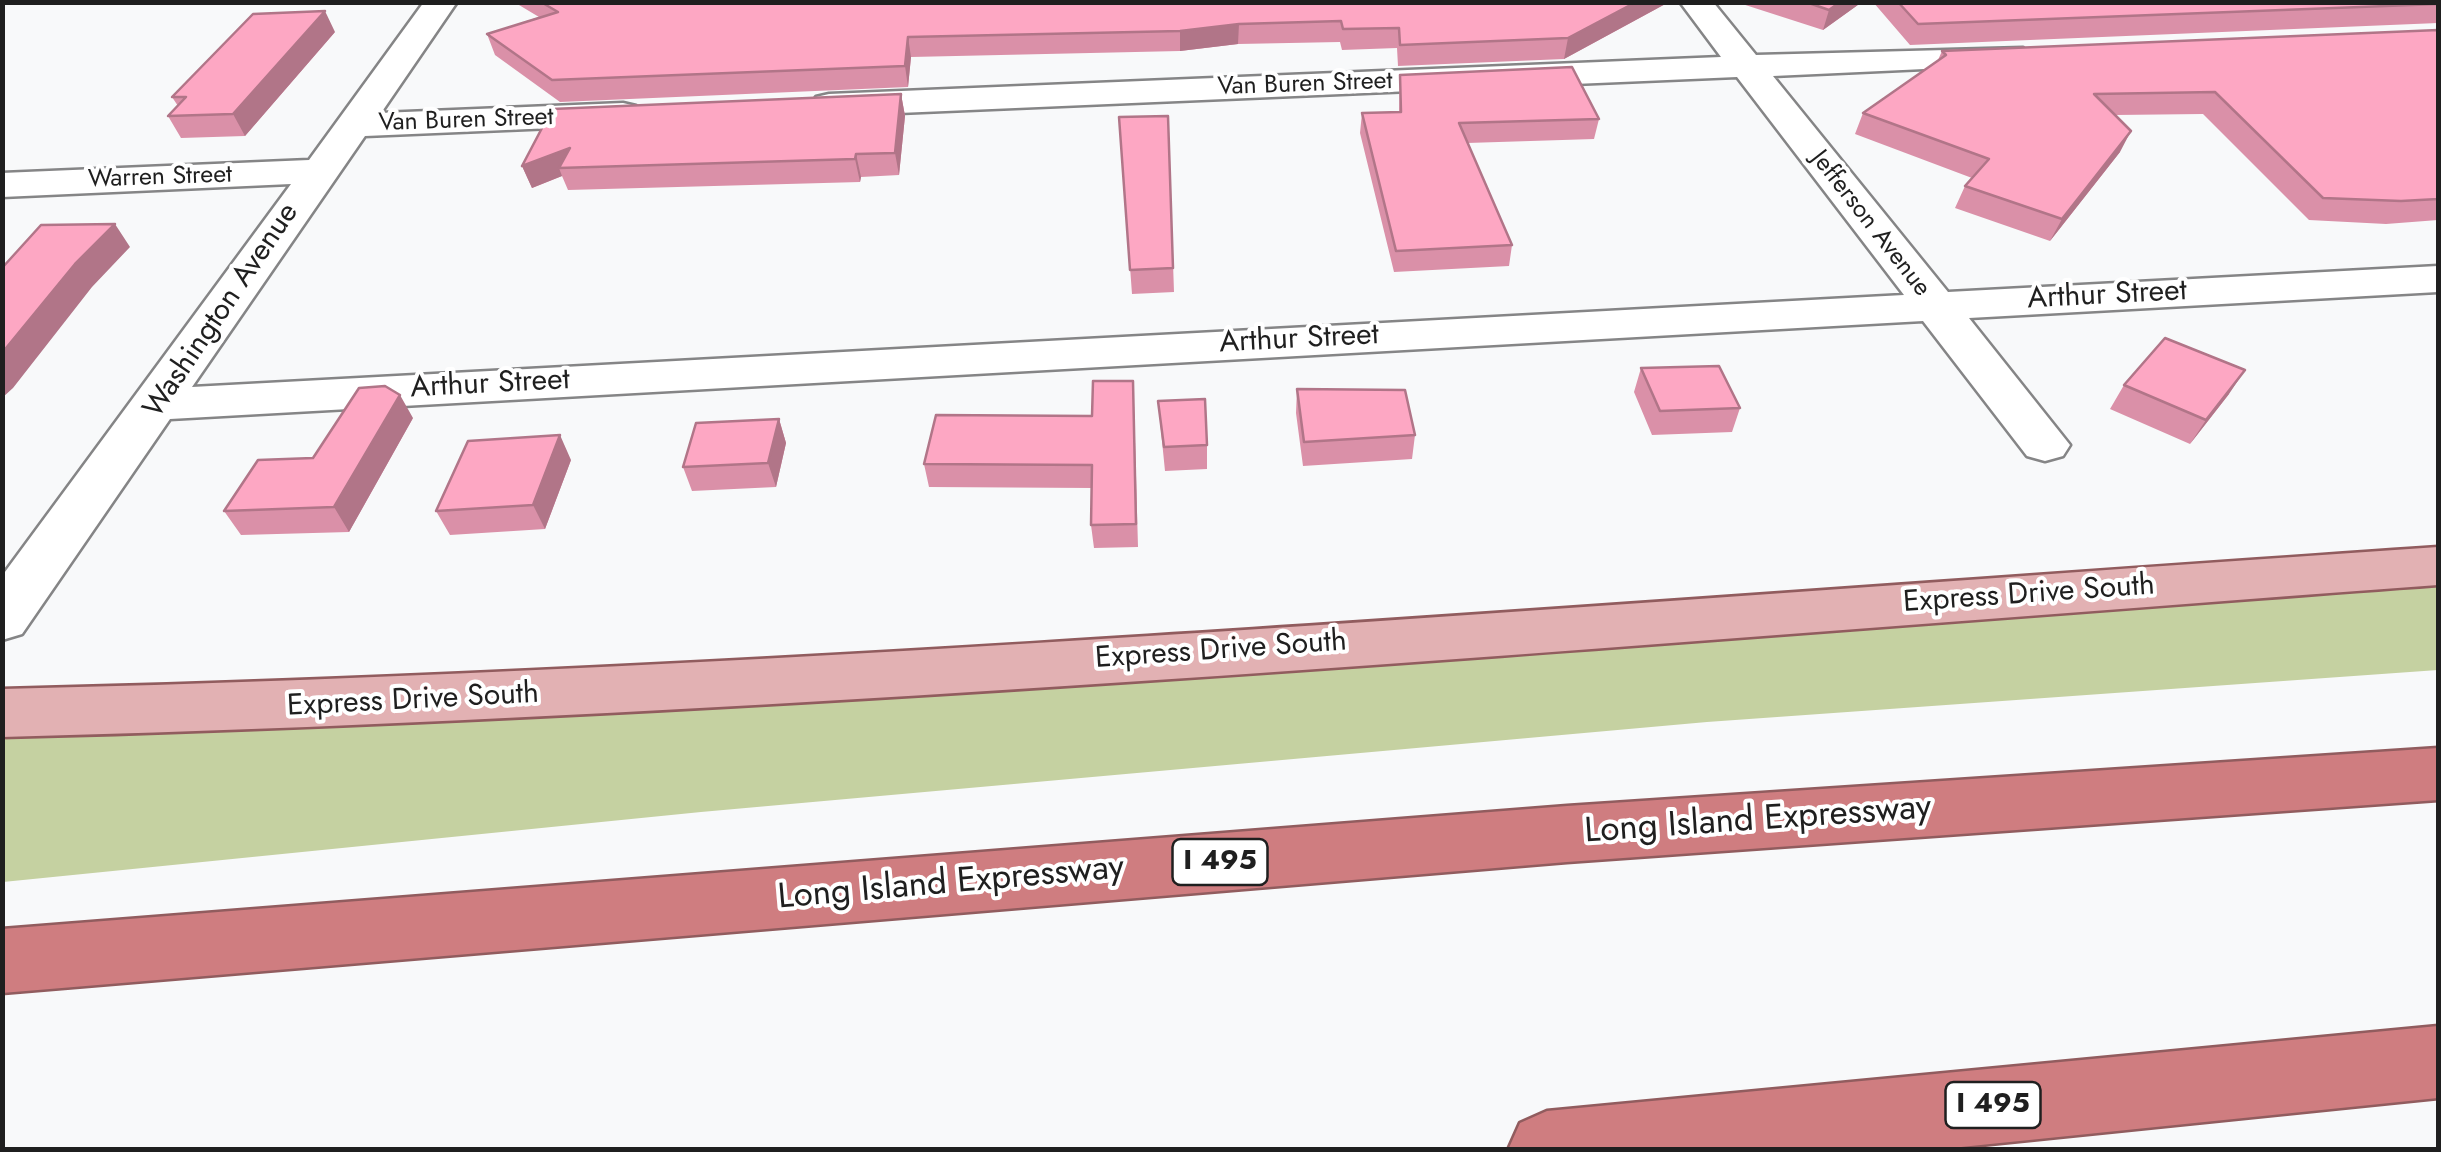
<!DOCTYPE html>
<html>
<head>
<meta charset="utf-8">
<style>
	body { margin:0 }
	#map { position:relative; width:2441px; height:1152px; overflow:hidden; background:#f8f9fa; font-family:Jost,sans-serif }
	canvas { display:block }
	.frame { position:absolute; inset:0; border:5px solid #1f1f1f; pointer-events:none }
</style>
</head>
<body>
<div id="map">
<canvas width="2441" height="1152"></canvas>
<div class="frame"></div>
</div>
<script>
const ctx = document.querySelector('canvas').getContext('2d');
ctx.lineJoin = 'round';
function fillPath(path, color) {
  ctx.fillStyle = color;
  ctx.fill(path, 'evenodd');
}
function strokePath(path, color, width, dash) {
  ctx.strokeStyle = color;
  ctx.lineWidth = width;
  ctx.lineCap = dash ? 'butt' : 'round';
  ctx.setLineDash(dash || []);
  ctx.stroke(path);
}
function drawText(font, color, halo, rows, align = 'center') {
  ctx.font = font + ' Jost,sans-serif';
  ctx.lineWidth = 8;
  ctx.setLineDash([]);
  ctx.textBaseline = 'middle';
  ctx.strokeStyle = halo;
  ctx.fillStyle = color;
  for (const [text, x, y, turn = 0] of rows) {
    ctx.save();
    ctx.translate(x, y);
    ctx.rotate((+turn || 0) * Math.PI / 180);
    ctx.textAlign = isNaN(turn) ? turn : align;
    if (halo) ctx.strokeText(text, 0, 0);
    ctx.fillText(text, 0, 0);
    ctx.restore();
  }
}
fillPath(new Path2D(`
	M2438 585V670L1707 722 701 812 3 882 2 740 27 734 1684 639Z`), '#c5d1a1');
const minor = new Path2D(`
	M424 2H457L381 113 623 103 636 106 641 114 636 122 623 125 365 136 192 387 1904 295 1737 77 829 116 816 113 811 105 816 97 829 94 1721 57 1680 2H1713L1756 55 2023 48 2028 55 2023 62 2011 65 1773 76 1948 292 2438 266V292L1969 318 2070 445 2063 456 2045 461 2027 456 1923 321 170 419 22 634 2 640V576L291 184 2 197V173L309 160Z`);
const major = new Path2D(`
	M2438 547V585C1627 645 816 716 2 737V689C816 670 1627 602 2438 547Z`);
const highway = new Path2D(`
	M2438 748V800L1567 862 2 993V929L1567 806Z
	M2438 1026V1098L1932 1150H1508L1520 1123 1547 1111Z`);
strokePath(minor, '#858586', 5);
strokePath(major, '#915c5e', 5);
strokePath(highway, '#915c5e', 5);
fillPath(minor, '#fff');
fillPath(major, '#e2b1b3');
fillPath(highway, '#cf7d80');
fillPath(new Path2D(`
	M514 2H1669L1564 59 1398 66 1397 48 1342 50 1340 42 1238 44 1180 51 911 57 908 87 560 102 495 55 487 34 539 17Z
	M1736 2H1862L1823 30Z
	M1873 2H2438V23L1910 45Z
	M2438 30V220L2386 224 2309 220 2203 114 2115 115 2120 152 2050 241 1955 208 1965 186 1972 178 1855 134 1863 113 1938 60 1942 51Z
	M335 32 245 136 181 138 168 116 178 106 172 97Z
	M1400 75 1599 119 1594 139 1467 143 1512 245 1509 266 1394 272 1360 133 1362 113 1399 112Z
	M901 94 905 116 899 175 861 177 860 182 568 190 562 176 532 188 522 166Z
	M1168 116 1174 292 1132 294 1119 117Z
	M1641 368 1740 408 1732 432 1652 435 1634 392Z
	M2124 385 2229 394 2190 444 2110 409Z
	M1297 389 1415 435 1412 459 1303 466 1296 413Z
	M1158 401 1207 445V469L1165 471Z
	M1134 404 1138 547 1094 548 1091 525 1092 488 929 487 924 464Z
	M413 418 349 532 241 535 224 511 313 458Z
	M779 419 786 443 776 487 692 491 683 467Z
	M571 460 545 529 450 535 436 511Z`), '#da90a8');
fillPath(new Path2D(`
	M1636 2H1669L1564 59 1568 38Z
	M1840 2H1862L1823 30 1829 10Z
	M325 11 335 32 245 136 233 114Z
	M1239 24 1238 44 1180 51V31Z
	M908 37 911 57 908 87 905 66Z
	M901 94 905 116 899 175 895 153Z
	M2131 131 2120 152 2050 241 2062 219Z
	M570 148 559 168 562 176 532 188 522 166Z
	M856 154 861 177 860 182 855 159Z
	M115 224 130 247 92 287 13 388 2 398V353L75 264Z
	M2245 370 2229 394 2190 444 2206 420Z
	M400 395 413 418 349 532 334 507Z
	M779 419 786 443 776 487 768 463Z
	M560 435 571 460 545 529 533 505Z`), '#b17588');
const building = new Path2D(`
	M541 2H1636L1568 38 1400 45 1399 28 1343 29 1341 21 1239 24 1180 31 908 37 905 66 552 80 487 34 558 12Z
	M1806 2H1840L1829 10Z
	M1898 2H2438V4L1918 24Z
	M325 11 233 114 168 116 186 97H172L253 14Z
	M2438 30V199L2401 201 2323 198 2215 92 2094 94 2131 131 2062 219 1965 186 1989 159 1863 113 1946 55 1942 51Z
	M1572 67 1599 119 1459 123 1512 245 1396 251 1362 113 1401 112 1400 75Z
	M901 94 895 153 856 154 855 159 559 168 570 148 522 166 552 109Z
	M1168 116 1173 268 1130 270 1119 117Z
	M115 224 75 264 2 353V268L41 225Z
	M2165 338 2245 370 2206 420 2124 385Z
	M1719 366 1740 408 1660 411 1641 368Z
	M1093 381H1133L1136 524 1091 525 1092 465 924 464 936 415 1092 416Z
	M385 386 400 395 334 507 224 511 258 460 313 458 359 388Z
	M1297 389 1405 390 1415 435 1304 442Z
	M1205 399 1207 445 1164 447 1158 401Z
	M779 419 768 463 683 467 696 423Z
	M560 435 533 505 436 511 468 441Z`);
fillPath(building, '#fda7c3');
strokePath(building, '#b17588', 2.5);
drawText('25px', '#1f1f1f', '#fff', [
	["Van Buren Street",1305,85,-2],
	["Van Buren Street",466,121,-2],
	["Warren Street",160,178,-2],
	["Jefferson Avenue",1870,224,52]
]);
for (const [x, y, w] of [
	[1220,862,95],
	[1993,1105,95]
]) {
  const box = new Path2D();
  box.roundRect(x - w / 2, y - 23, w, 46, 8);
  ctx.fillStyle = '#fff';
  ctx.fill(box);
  strokePath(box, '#1f1f1f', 2.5);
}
drawText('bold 28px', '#1f1f1f', null, [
	["I 495",1220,862],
	["I 495",1993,1105]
]);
drawText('30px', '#1f1f1f', '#fff', [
	["Arthur Street",2107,296,-3],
	["Washington Avenue",222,311,-56],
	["Arthur Street",1299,340,-3],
	["Arthur Street",490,385,-3],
	["Express Drive South",2029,595,-4],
	["Express Drive South",1221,651,-4],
	["Express Drive South",413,701,-3]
]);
drawText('35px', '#1f1f1f', '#fff', [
	["Long Island Expressway",1758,821,-4],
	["Long Island Expressway",951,884,-5]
]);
</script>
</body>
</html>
